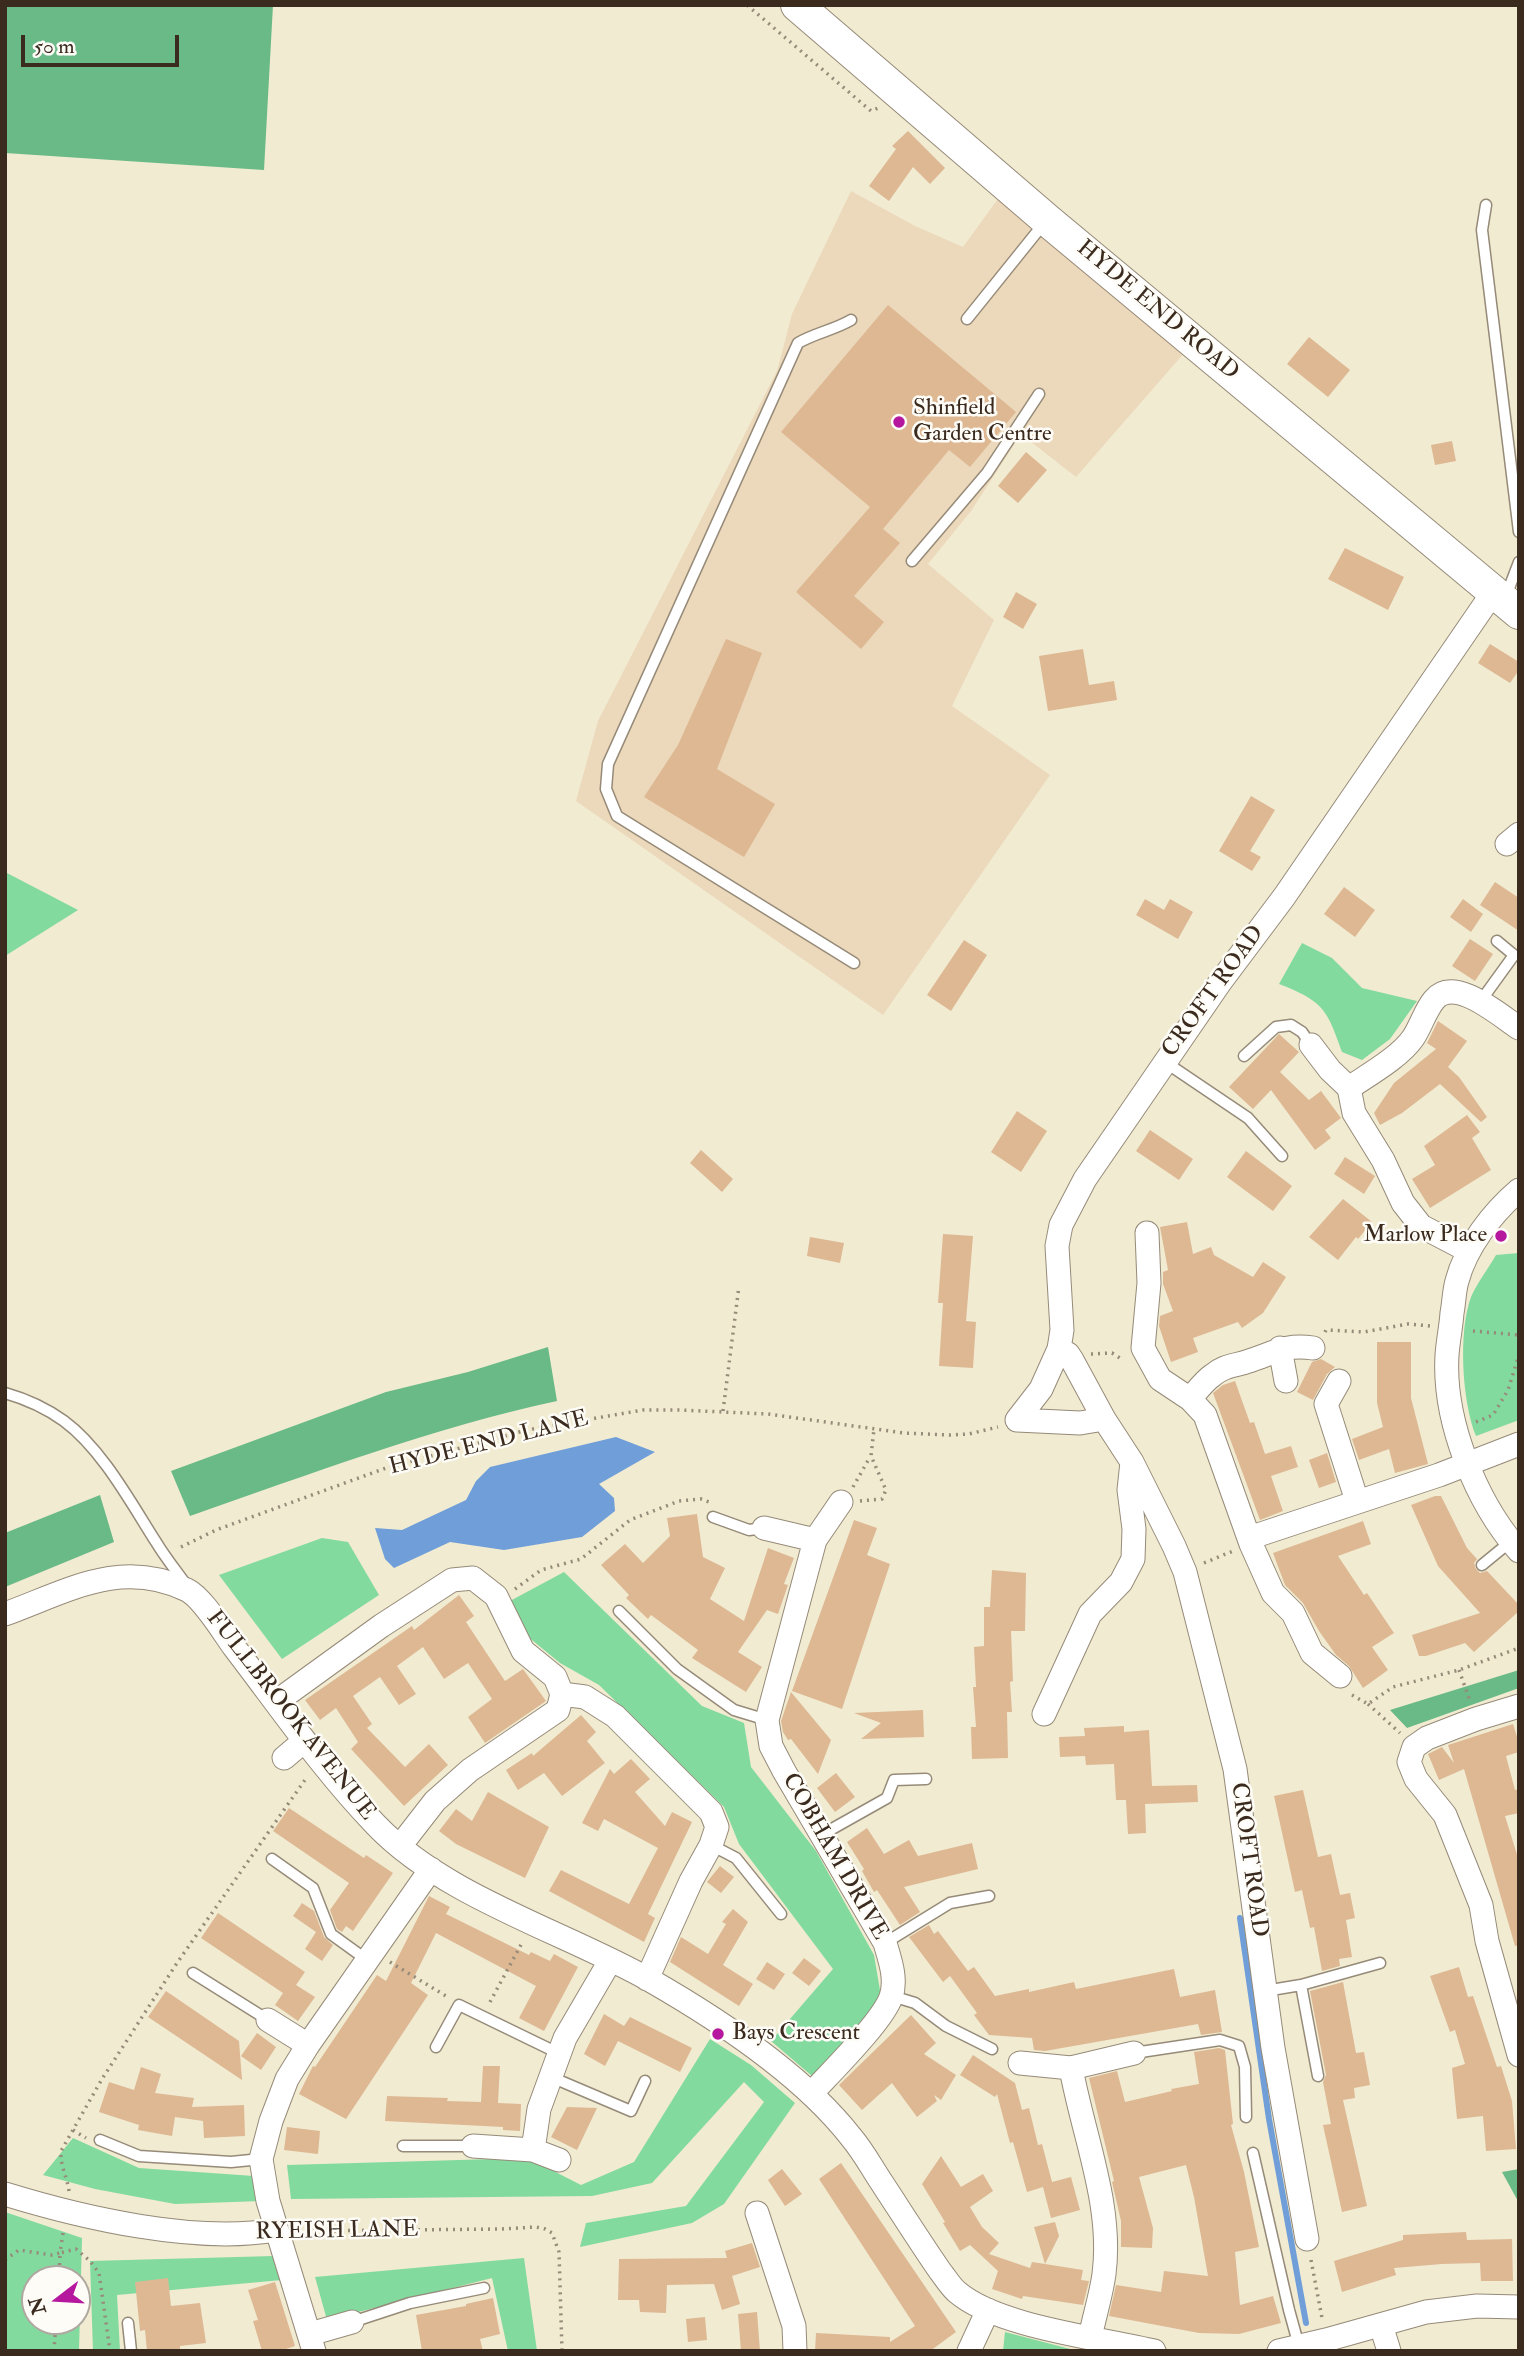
<!DOCTYPE html>
<html>
<head>
<meta charset="utf-8">
<style>
	body { margin:0 }
	#map { position:relative; width:1524px; height:2356px; overflow:hidden; background:#f1ebd2; font-family:"IM FELL Double Pica",serif }
	canvas { display:block }
	.frame { position:absolute; inset:0; border:7px solid #3b2a1e; pointer-events:none }
	.north { position:absolute; left:21px; top:2265px; width:70px; height:70px; box-sizing:border-box; background:#fdfcf7; border:2px solid #afa8a0; border-radius:50%; rotate:253deg; font-size:19px; font-weight:700; line-height:28px; text-align:center; color:#3b2a1e }
	.north::after { content:''; display:block; margin:auto; width:24px; height:32px; background:#b5179e; clip-path:polygon(50% 0,100% 100%,50% 72%,0 100%) }
	.scale { position:absolute; left:21px; top:35px; width:158px; height:32px; box-sizing:border-box; border:4px solid #3b2a1e; border-top:0; padding-left:9px; font-size:21px; line-height:24px; white-space:nowrap; color:#3b2a1e; -webkit-text-stroke:5px #fdfcf7; paint-order:stroke }
</style>
</head>
<body>
<div id="map">
<canvas width="1524" height="2356"></canvas>
<div class="frame"></div>
<div class="north">N</div>
<div class="scale">50 m</div>
</div>
<script>
const ctx = document.querySelector('canvas').getContext('2d');
ctx.lineJoin = 'round';
function fillPath(path, color) {
  ctx.fillStyle = color;
  ctx.fill(path, 'evenodd');
}
function strokePath(path, color, width, dash) {
  ctx.strokeStyle = color;
  ctx.lineWidth = width;
  ctx.lineCap = dash ? 'butt' : 'round';
  ctx.setLineDash(dash || []);
  ctx.stroke(path);
}
function drawText(font, color, halo, rows, align = 'center') {
  ctx.font = font + ' "IM FELL Double Pica",serif';
  ctx.lineWidth = 5;
  ctx.setLineDash([]);
  ctx.textBaseline = 'middle';
  ctx.strokeStyle = halo;
  ctx.fillStyle = color;
  for (const [text, x, y, turn = 0] of rows) {
    ctx.save();
    ctx.translate(x, y);
    ctx.rotate((+turn || 0) * Math.PI / 180);
    ctx.textAlign = isNaN(turn) ? turn : align;
    if (halo) ctx.strokeText(text, 0, 0);
    ctx.fillText(text, 0, 0);
    ctx.restore();
  }
}
fillPath(new Path2D(`
	M851 191 915 226 963 247 1003 192 1185 352 1076 477 1021 434 971 511 928 564 994 620 952 706 1050 775 883 1015 576 801 598 721 777 371 792 314Z`), '#ecd8ba');
fillPath(new Path2D(`
	M5 872 78 910 5 956Z
	M1302 943 1332 958 1362 988 1417 1001 1390 1039 1362 1060 1342 1052C1327 1009 1323 1001 1279 984Z
	M1519 1253V1420L1476 1436C1462 1402 1458 1332 1471 1297 1477 1283 1488 1269 1496 1255Z
	M322 1538 348 1542 379 1595 282 1659 219 1575Z
	M564 1572 702 1706 744 1723 751 1767 816 1851 874 1955 882 2002 812 2076 771 2041 833 1969 739 1844 724 1807 599 1685 560 1663 527 1636 510 1601Z
	M710 2039 751 2065 795 2103 724 2204 692 2223 580 2247 586 2223 686 2206 764 2102 744 2082 652 2183 592 2196 291 2199 287 2165 528 2158 581 2185 634 2162Z
	M73 2138 139 2168 254 2176 262 2201 175 2204 95 2189 43 2175Z
	M5 2212 82 2238 79 2351H5ZM35 2279H77V2321H35Z
	M274 2256 282 2280 117 2295 120 2351H93L90 2261Z
	M524 2258 537 2351H508L492 2278 327 2320 315 2277Z
	M1005 2332 1078 2351H1003Z`), '#82da9f');
fillPath(new Path2D(`
	M5 5H273L264 170 5 153Z
	M548 1347 557 1401C431 1428 311 1474 190 1516L171 1471 386 1392 468 1372Z
	M100 1495 114 1542 5 1587V1533Z
	M1519 1670V1688L1407 1728 1390 1710Z
	M1519 2169V2203L1502 2172Z`), '#69ba86');
fillPath(new Path2D(`
	M616 1437 655 1452 599 1484 614 1498 615 1511 582 1537 504 1550 450 1542 394 1568 385 1559 375 1528 402 1530 466 1500 476 1481 490 1467Z`), '#6f9ed8');
strokePath(new Path2D(`
	M1240 1918 1269 2119 1306 2323`), '#6f9ed8', 6);
fillPath(new Path2D(`
	M908 131 945 168 930 184 913 167 889 201 869 186 896 149 892 146Z
	M888 305 1016 412 970 467 949 450 883 529 900 543 854 596 884 622 861 649 796 592 870 507 781 432Z
	M1309 337 1350 370 1328 397 1287 364Z
	M1452 441 1456 461 1435 465 1431 445Z
	M1026 452 1047 470 1018 503 998 486Z
	M1345 548 1404 577 1388 610 1328 579Z
	M1016 592 1037 604 1023 629 1003 617Z
	M726 639 762 653 717 769 775 804 744 857 644 797 678 745Z
	M1490 644 1519 662V670L1510 683 1478 663Z
	M1083 649 1089 685 1114 681 1117 700 1048 711 1039 656Z
	M1251 796 1275 810 1250 851 1261 857 1252 871 1219 851Z
	M1495 882 1519 898V931L1480 905Z
	M1344 887 1375 910 1355 937 1324 914Z
	M1145 899 1164 910 1170 899 1193 912 1178 939 1136 915Z
	M1463 899 1483 914 1471 932 1450 917Z
	M1470 939 1493 954 1475 981 1452 966Z
	M964 940 987 955 951 1011 927 995Z
	M1438 1021 1467 1041 1448 1067 1459 1077 1487 1117 1481 1122 1440 1084 1402 1113 1380 1125 1374 1113 1394 1083 1436 1049 1427 1043Z
	M1279 1034 1299 1052 1280 1072 1309 1100 1321 1091 1341 1118 1325 1130 1331 1138 1315 1150 1271 1090 1253 1109 1229 1087Z
	M1017 1111 1047 1131 1021 1172 991 1152Z
	M1467 1115 1480 1132 1472 1138 1491 1170 1430 1208 1412 1179 1435 1165 1424 1146Z
	M1150 1130 1193 1159 1179 1180 1136 1151Z
	M701 1150 733 1179 722 1192 690 1163Z
	M1246 1151 1292 1186 1273 1211 1227 1177Z
	M1345 1157 1375 1176 1364 1194 1334 1174Z
	M1343 1199 1372 1222 1358 1239 1356 1237 1338 1260 1309 1237Z
	M1187 1222 1193 1254 1211 1247 1214 1255 1253 1277 1263 1262 1286 1277 1263 1313 1242 1328 1238 1322 1193 1338 1198 1352 1171 1362 1159 1326 1160 1316 1173 1311 1163 1284V1272L1168 1270 1160 1227Z
	M943 1234 973 1236 966 1321 976 1322 973 1368 939 1366 943 1303H938Z
	M810 1237 844 1243 840 1263 807 1256Z
	M1377 1342H1411V1398L1428 1464 1395 1473 1389 1449 1359 1460 1352 1439 1383 1427 1377 1403Z
	M1321 1359 1335 1367 1327 1374 1313 1400 1297 1392 1312 1362Z
	M1235 1381 1250 1423 1254 1422 1265 1454 1291 1446 1298 1467 1271 1476 1283 1511 1260 1520 1213 1393 1223 1385Z
	M1327 1453 1336 1482 1319 1488 1309 1460Z
	M1435 1496H1441L1467 1548 1477 1559 1474 1563 1476 1569 1480 1573 1487 1571 1519 1605V1611L1474 1652 1465 1643 1426 1656H1419L1412 1635 1480 1613 1438 1566 1411 1505Z
	M697 1514 703 1557 725 1568 710 1599 744 1621 768 1548 794 1558 784 1584 788 1585 778 1614 767 1610 738 1652 762 1667 746 1692 692 1658 698 1650 651 1615 648 1619 626 1598 629 1595 601 1565 625 1544 643 1563 670 1536 667 1518Z
	M854 1520 877 1528 867 1555 890 1564 842 1709 792 1691Z
	M1363 1521 1371 1544 1338 1556 1364 1595 1367 1593 1394 1633 1372 1647 1388 1670 1363 1688 1349 1666 1336 1655 1319 1631 1303 1603 1285 1585 1273 1553Z
	M992 1570 1026 1573 1025 1631H1011L1013 1681 1010 1682 1012 1712H1007L1008 1758 972 1759 971 1727H976L973 1687H976L974 1647 984 1646V1607H990Z
	M459 1595 474 1616 466 1622 505 1681 523 1669 546 1701 485 1743 468 1717 492 1699 468 1663 444 1679 423 1647 397 1666 416 1694 399 1705 380 1677 353 1696 372 1724 367 1728 405 1767 429 1744 448 1765 404 1806 351 1749 358 1742 336 1708 320 1720 305 1700 412 1626 414 1630Z
	M791 1692 831 1740 818 1774 791 1739 788 1740 783 1732 781 1721Z
	M923 1710 924 1737 861 1739 881 1723 854 1713Z
	M581 1715 596 1732 587 1741 605 1763 562 1796 544 1773 518 1790 506 1770 532 1753 533 1756Z
	M1513 1724 1519 1743V1752L1506 1756 1515 1790 1519 1789V1813L1505 1816 1519 1861V1945L1515 1946 1464 1769 1439 1780 1428 1754 1442 1747 1454 1763 1448 1745Z
	M1124 1726V1732L1149 1730 1152 1786 1197 1785 1198 1802 1145 1804 1146 1833 1128 1834 1126 1800H1116L1114 1764 1086 1765 1085 1756 1060 1757 1059 1737 1085 1736 1084 1728Z
	M631 1759 650 1779 635 1792 665 1826 672 1812 692 1822 648 1914 655 1918 644 1942 549 1891 561 1870 629 1904 658 1848 604 1819 598 1831 582 1823 610 1769 614 1774Z
	M836 1773 855 1797 835 1812 817 1788Z
	M1303 1790 1318 1857 1331 1854 1340 1895 1350 1893 1355 1918 1346 1920 1352 1957 1339 1959 1340 1966 1322 1971 1314 1927 1310 1928 1302 1890 1295 1892 1274 1796Z
	M488 1792 549 1827 525 1878 456 1844 439 1831 456 1809 472 1821Z
	M289 1808 364 1858 366 1855 393 1873 353 1931 346 1926 342 1932 337 1929 330 1910 349 1883 273 1831Z
	M867 1828 884 1854 909 1840 918 1856 972 1843 978 1869 904 1887 920 1912 900 1925 877 1890 874 1892 862 1871 864 1869 847 1842Z
	M720 1866 734 1877 721 1893 707 1882Z
	M429 1896 450 1907 446 1914 529 1955 531 1952 550 1961 554 1954 578 1967 544 2031 519 2018 536 1986 436 1933 411 1983 428 1995 346 2119 299 2094 313 2066 315 2067 377 1975 386 1981Z
	M302 1903 314 1911 324 1937 333 1945 322 1961 305 1949 316 1932 293 1916Z
	M733 1909 748 1922 723 1965 753 1984 739 2006 670 1962 681 1937 708 1954 726 1924 722 1922Z
	M218 1913 305 1972 296 1985 315 1997 298 2021 275 2005 283 1993 201 1938Z
	M929 1925 934 1934 938 1931 968 1971 974 1967 995 1996 1029 1989V1992L1074 1982 1076 1989 1174 1969 1180 1997 1215 1990 1222 2032 1201 2035 1198 2024 1045 2051 1034 2050 1032 2038 989 2035 974 2015 977 2013 950 1976 943 1982 909 1937Z
	M804 1958 821 1971 809 1986 792 1973Z
	M767 1962 785 1974 774 1990 756 1979Z
	M1459 1967 1468 1997 1473 1996 1497 2067 1501 2066 1512 2101 1516 2149 1486 2151 1483 2116 1457 2119 1452 2068 1465 2064 1455 2030 1450 2032 1430 1976Z
	M1343 1982 1356 2053 1364 2052 1370 2085 1354 2088 1355 2098 1343 2100 1367 2206 1342 2212 1323 2125 1331 2124 1323 2082 1326 2075 1310 1991Z
	M166 1991 239 2041 242 2080 148 2017Z
	M604 2014 624 2026 630 2017 692 2048 680 2072 618 2041 605 2066 584 2054Z
	M911 2015 936 2043 924 2054 956 2075 941 2100 934 2095 937 2101 917 2117 892 2083 862 2110 839 2085Z
	M257 2033 276 2047 261 2070 241 2056Z
	M1219 2048 1225 2050 1233 2124 1231 2125 1244 2172 1259 2247 1235 2252 1240 2305 1273 2296 1281 2323 1239 2334 1199 2333 1109 2316 1116 2285 1161 2292 1164 2271 1208 2276 1194 2197 1186 2165 1139 2177 1153 2228 1152 2248 1121 2247V2221L1112 2182 1114 2181 1089 2078 1117 2071 1125 2102 1172 2091 1171 2089 1199 2084 1194 2052Z
	M973 2055 1015 2083 1022 2110 1029 2108 1038 2145 1042 2144 1052 2182 1071 2177 1080 2210 1051 2218 1043 2187 1027 2192 1013 2142 1010 2143 997 2094 995 2097 960 2075Z
	M483 2066H500L498 2103 521 2104 520 2131 503 2130V2127L385 2121 387 2096 448 2098 447 2101 481 2102Z
	M141 2067 161 2074 155 2093 194 2098 192 2107 244 2105 245 2136 204 2138 203 2121 175 2117 172 2136 138 2130 139 2125 99 2112 109 2082 134 2090Z
	M567 2107 597 2108 577 2150 551 2137Z
	M287 2127 320 2131 318 2154 284 2150Z
	M941 2156 961 2187 983 2174 993 2191 970 2207 982 2227 999 2243 989 2254 1030 2268 1032 2262 1045 2264 1034 2227 1055 2222 1059 2236 1045 2264 1083 2270 1081 2280 1089 2281 1083 2305 1023 2296 1022 2299 992 2289 998 2271 970 2245 960 2251 943 2223 945 2222 922 2184Z
	M841 2163 956 2332 930 2351H815L816 2333 890 2337V2342L915 2326 819 2179Z
	M782 2169 802 2194 785 2206 768 2180Z
	M1466 2232 1467 2240 1512 2239 1513 2281H1481L1480 2263 1442 2264 1394 2268 1396 2275 1342 2292 1334 2261 1403 2240V2235Z
	M752 2243 760 2267 732 2276 740 2304 722 2310 714 2284 667 2285 666 2313 640 2312 639 2300H618L619 2259 727 2258 725 2251Z
	M168 2278 171 2306 200 2303 206 2343 180 2346V2351H147L145 2330 140 2331 135 2282Z
	M275 2282 295 2346 280 2351H262L253 2321 258 2320 248 2290Z
	M493 2298 500 2334 480 2339 483 2351H422L416 2315 466 2306V2304Z
	M757 2312 760 2351H741L738 2314Z
	M705 2317 707 2340 688 2342 686 2319Z`), '#ddb893');
const service = new Path2D(`
	M1486 205 1482 230 1519 532
	M967 319 1045 222
	M851 320C834 330 815 333 798 343L608 764 606 789 617 816 854 963
	M912 561 987 473 1039 394
	M1506 596 1519 562
	M1480 1002 1514 955 1497 941
	M1244 1056 1276 1027 1291 1025 1302 1032 1311 1045
	M1165 1062 1248 1118 1282 1156
	M5 1393C26 1399 46 1408 64 1421 102 1449 131 1503 156 1542 165 1557 177 1572 187 1586
	M713 1517 749 1530 764 1528
	M1482 1565 1510 1542
	M619 1611 677 1669 734 1710 767 1720
	M823 1834 887 1798 894 1780 926 1779
	M711 1845 736 1858 781 1914
	M272 1859 313 1888 331 1934 367 1960
	M885 1943 950 1903 989 1896
	M193 1973 268 2020
	M1301 1985 1318 2076
	M1265 1991 1301 1985 1380 1963
	M892 1996 915 2003 946 2026 992 2049
	M436 2047 459 2005 560 2054
	M1134 2053 1220 2040 1239 2046 1245 2067 1246 2117
	M551 2077 631 2111 645 2081
	M100 2140 139 2156 231 2162 261 2159
	M403 2146H473
	M1253 2153 1289 2310 1299 2346
	M352 2322 410 2303 484 2288
	M128 2323 131 2351`);
const minor = new Path2D(`
	M1507 844 1519 834
	M1311 1045 1330 1070 1349 1088
	M1519 1190C1492 1213 1466 1247 1457 1281 1454 1291 1454 1303 1452 1313 1451 1327 1448 1341 1447 1355 1443 1421 1476 1502 1519 1551
	M1147 1233 1149 1283 1143 1348 1160 1379 1190 1399 1205 1415 1251 1544 1273 1593 1293 1613 1312 1653 1340 1676
	M1469 1251 1421 1226 1403 1203 1383 1160 1354 1113 1349 1088C1368 1075 1400 1057 1413 1038 1421 1026 1425 1011 1434 1000 1454 975 1499 1015 1519 1028
	M1280 1348 1286 1381
	M1059 1349 1068 1354 1072 1360 1104 1419 1132 1462 1174 1546 1185 1572 1235 1769 1273 2048 1307 2239
	M1339 1381 1326 1404 1357 1501
	M1190 1399C1197 1391 1204 1381 1213 1375 1225 1365 1235 1366 1249 1361 1274 1353 1285 1344 1313 1348
	M1104 1419 1080 1423 1017 1420 1041 1389 1059 1349 1062 1330 1057 1246 1061 1225 1085 1179 1221 981 1284 897 1494 591
	M764 1528 815 1540
	M1249 1538 1439 1475 1519 1444
	M5 1614C68 1591 121 1558 187 1590 203 1598 223 1632 234 1647 280 1707 323 1770 376 1825 444 1896 562 1931 648 1979 718 2019 801 2073 851 2137 863 2151 872 2168 882 2183 901 2212 920 2242 940 2271 945 2277 950 2286 957 2292 998 2327 1100 2338 1154 2351
	M562 1694 585 1697 615 1716 711 1812 717 1827 711 1845 691 1881 647 1979
	M276 1702 381 1626 452 1580 473 1578 496 1596 523 1651 555 1677 562 1694 558 1710 470 1770 435 1801 400 1846
	M1519 1706 1476 1719 1427 1738 1414 1747 1409 1762 1416 1779 1445 1815 1481 1905 1487 1941 1519 2055
	M1044 1714 1090 1614 1121 1582 1133 1559 1134 1529 1129 1490 1132 1462
	M284 1758 304 1741
	M268 2020 308 2045
	M1020 2063 1071 2068 1134 2053
	M1071 2068C1083 2135 1113 2205 1104 2274 1101 2296 1094 2317 1090 2338
	M811 2094C830 2073 883 2021 891 1997 897 1979 890 1960 885 1943L784 1771 771 1746 767 1720 815 1540 841 1502
	M473 2146 533 2150 559 2160
	M533 2150 539 2109 565 2038 610 1961
	M5 2194C83 2218 196 2244 276 2230
	M757 2213 794 2326 795 2351
	M1381 2325 1389 2351
	M310 2334 352 2322
	M314 2351 268 2201 261 2159 271 2121 287 2079 308 2045 431 1869
	M969 2351 988 2310
	M1279 2351 1326 2340 1426 2312 1477 2306 1519 2307`);
const secondary = new Path2D(`
	M797 5 1047 220 1519 613`);
strokePath(service, '#968a78', 13);
strokePath(minor, '#968a78', 25);
strokePath(secondary, '#968a78', 34);
strokePath(new Path2D(`
	M747 5 871 111 878 108
	M1473 1331 1519 1335
	M1325 1332 1326 1330 1364 1332 1408 1324 1430 1326
	M1091 1354 1112 1353 1123 1360
	M723 1411 739 1286
	M1476 1422 1493 1415 1508 1390 1519 1355
	M853 1487 870 1457
	M860 1501 882 1499 886 1490 871 1456 874 1429
	M181 1547 216 1530 386 1468 527 1430 643 1410H679L768 1414 904 1433 949 1435 969 1434 998 1427
	M1204 1563 1233 1551
	M515 1589 541 1570 581 1559 630 1520 679 1501 701 1499 709 1502
	M1459 1670 1470 1701
	M1352 1695 1368 1704 1393 1687 1459 1670 1519 1648
	M1368 1704 1400 1733
	M390 1962 446 1996
	M490 2002 523 1941
	M73 2130 86 2138
	M69 2191C67 2177 60 2165 61 2151L102 2079 177 1963 307 1777
	M299 2231 501 2229 536 2227 545 2229 552 2233 559 2252 562 2351
	M5 2260 19 2250 51 2255 60 2253 63 2233
	M1311 2260 1322 2318
	M59 2279 60 2253 76 2249 90 2261 99 2273 110 2351
	M54 2351 56 2321`), '#968a78', 3.5, [2, 5]);
strokePath(service, '#fff', 10);
strokePath(minor, '#fff', 23);
strokePath(secondary, '#fff', 32);
for (const [x, y, r, color] of [
	[899,422,7,"#b5179e"],
	[1501,1236,7,"#b5179e"],
	[718,2034,7,"#b5179e"]
]) {
  const dot = new Path2D();
  dot.arc(x, y, r, 0, 2 * Math.PI);
  ctx.fillStyle = color;
  ctx.fill(dot);
  strokePath(dot, '#fdfcf7', 2.5);
}
drawText('23px', '#3b2a1e', '#fdfcf7', [
	["HYDE END ROAD",1157,311,40],
	["CROFT ROAD",1214,992,-54],
	["HYDE END LANE",489,1444,-14],
	["FULLBROOK AVENUE",290,1716,52],
	["COBHAM DRIVE",834,1857,60],
	["CROFT ROAD",1248,1860,82],
	["RYEISH LANE",337,2232,-1]
]);
drawText('23px', '#3b2a1e', '#fdfcf7', [
	["Shinfield",913,409],
	["Garden Centre",913,435],
	["Marlow Place",1487,1236,"right"],
	["Bays Crescent",732,2034]
], 'left');
</script>
</body>
</html>
